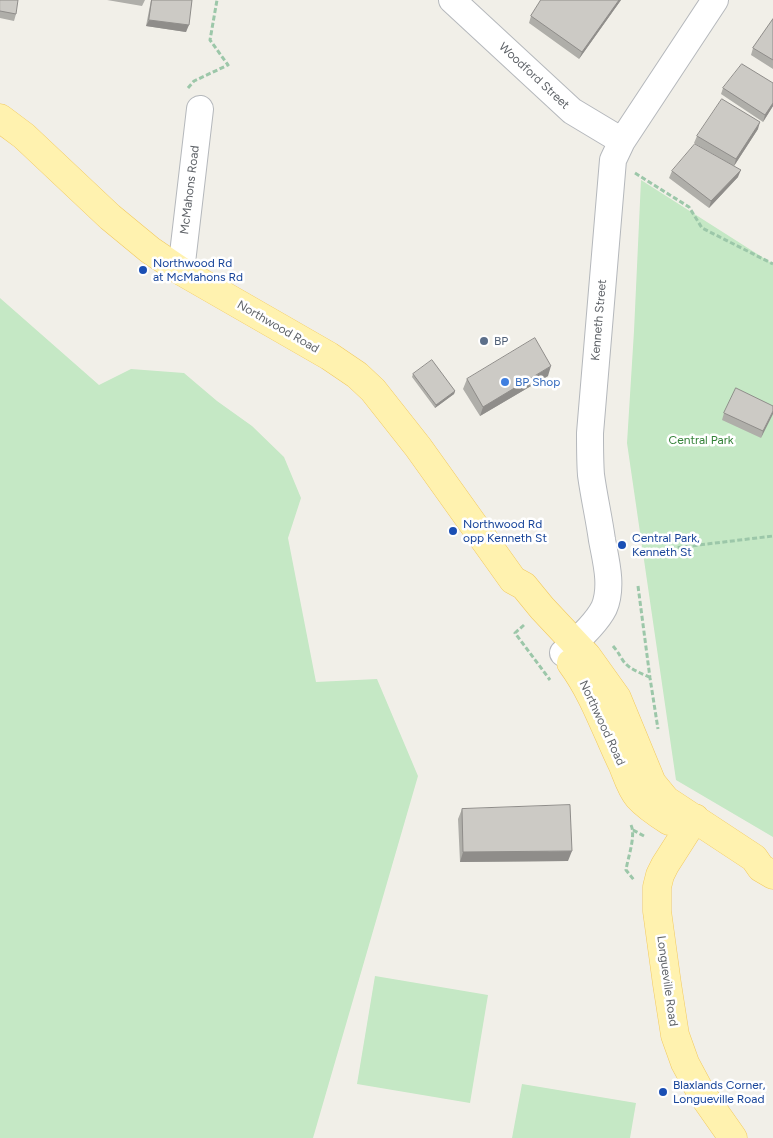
<!DOCTYPE html>
<html>
<head>
<meta charset="utf-8">
<style>
	body { margin:0 }
	canvas { display:block; background:#f1efe8 }
</style>
</head>
<body>
<canvas width="773" height="1138"></canvas>
<script>
const ctx = document.querySelector('canvas').getContext('2d');
ctx.lineJoin = 'round';
function fillPath(path, color) {
  ctx.fillStyle = color;
  ctx.fill(path, 'evenodd');
}
function strokePath(path, color, width, dash) {
  ctx.strokeStyle = color;
  ctx.lineWidth = width;
  ctx.lineCap = dash ? 'butt' : 'round';
  ctx.setLineDash(dash || []);
  ctx.stroke(path);
}
function drawText(font, color, halo, rows, align = 'center') {
  ctx.font = font + ' Figtree,sans-serif';
  ctx.lineWidth = 5;
  ctx.setLineDash([]);
  ctx.textBaseline = 'middle';
  ctx.strokeStyle = halo;
  ctx.fillStyle = color;
  for (const [text, x, y, turn = 0] of rows) {
    ctx.save();
    ctx.translate(x, y);
    ctx.rotate((+turn || 0) * Math.PI / 180);
    ctx.textAlign = isNaN(turn) ? turn : align;
    if (halo) ctx.strokeText(text, 0, 0);
    ctx.fillText(text, 0, 0);
    ctx.restore();
  }
}
fillPath(new Path2D(`
	M641 180 773 264V837L676 780 627 443 634 331Z
	M0 298 99 385 131 369 184 373 217 401 252 426 284 457 301 498 288 538 316 682 377 679 418 776 313 1138H0Z
	M375 976 488 995 470 1103 357 1084Z
	M522 1084 636 1103 630 1138H512Z`), '#c5e8c5');
const minor = new Path2D(`
	M452 0 572 111 622 141
	M181 271 200 109
	M563 653C577 641 596 624 604 608 613 587 606 561 602 540 599 518 594 497 591 475 590 462 590 447 590 433L613 160 622 141 715 0`);
const major = new Path2D(`
	M0 118 24 136 110 217 150 250 181 271 329 356 357 375 373 390 418 447 513 580 524 586 542 608 587 656 617 698 652 783 666 800 754 858 761 868 773 875
	M571 663C594 694 606 731 623 766 627 776 631 789 638 797 647 807 658 814 669 821
	M695 818 665 865 660 875 657 887V911L667 984 675 1035 685 1063 700 1091 733 1138`);
strokePath(minor, '#b5b8bc', 28);
strokePath(major, '#f2c960', 29);
strokePath(new Path2D(`
	M188 88 194 81 228 65 210 40 217 0
	M635 173 689 207 702 228 773 264
	M633 553 773 536
	M638 586 650 678 658 729
	M524 625 515 633 550 680
	M613 646C618 652 619 654 622 659 628 669 639 672 649 677
	M631 825C636 836 628 857 626 870L634 880
	M633 830 644 836`), '#9cc7a9', 3, [5, 2.5]);
strokePath(minor, '#fff', 26);
strokePath(major, '#fff2af', 28);
fillPath(new Path2D(`
	M0 0 16 14 14 21 0 18Z
	M107 0H145L142 6Z
	M151 0H192L186 32 146 26Z
	M541 0H621L579 59 529 23 531 16Z
	M773 19V69L751 55 753 48Z
	M773 83V106L763 122 721 94 723 88Z
	M758 129 734 166 694 143 697 136Z
	M672 171 738 177 709 208 669 178Z
	M413 374 455 391 454 394 435 408 412 377Z
	M548 376 480 416 463 389 467 379Z
	M773 406 761 438 722 420 724 413Z
	M462 809 568 861 460 862 458 819Z`), '#afaea9');
fillPath(new Path2D(`
	M619 0H621L579 59 582 52Z
	M149 20 189 25 186 32 146 26Z
	M773 103V106L763 122 765 115Z
	M760 122 758 129 734 166 736 159Z
	M741 170 738 177 709 208 711 201Z
	M551 366 548 376 480 416 483 407Z
	M455 391 454 394 435 408 436 405Z
	M773 411V414L761 438 763 431Z
	M572 851 568 861 460 862 463 852Z`), '#8f8d8a');
const building = new Path2D(`
	M0 0H18L16 14 0 11Z
	M152 0H192L189 25 149 20Z
	M541 0H619L582 52 531 16Z
	M773 19V60L753 48Z
	M742 64 773 83V103L765 115 723 88Z
	M722 99 760 122 736 159 697 136Z
	M695 144 741 170 711 201 672 171Z
	M535 338 551 366 483 407 467 379Z
	M432 360 455 391 436 405 413 374Z
	M736 388 773 406V411L763 431 724 413Z
	M570 805 572 851 463 852 462 809Z`);
fillPath(building, '#cccac5');
strokePath(building, '#8f8d8a', 1);
for (const [x, y, r, color] of [
	[143,270,5,"#1a4fb4"],
	[484,341,5,"#5c6f8a"],
	[505,382,5,"#3f7fe0"],
	[453,531,5,"#1a4fb4"],
	[622,545,5,"#1a4fb4"],
	[663,1092,5,"#1a4fb4"]
]) {
  const dot = new Path2D();
  dot.arc(x, y, r, 0, 2 * Math.PI);
  ctx.fillStyle = color;
  ctx.fill(dot);
  strokePath(dot, '#fff', 2);
}
drawText('12px', '#5f6368', '#fff', [
	["Woodford Street",534,76,43],
	["McMahons Road",190,190,-83],
	["Kenneth Street",599,320,-85],
	["Northwood Road",278,327,30],
	["Northwood Road",602,723,65],
	["Longueville Road",667,981,82]
]);
drawText('12px', '#164399', '#fff', [
	["Northwood Rd",153,263],
	["at McMahons Rd",153,277],
	["Northwood Rd",463,524],
	["opp Kenneth St",463,538],
	["Central Park,",632,538],
	["Kenneth St",632,552],
	["Blaxlands Corner,",673,1085],
	["Longueville Road",673,1099]
], 'left');
drawText('12px', '#4e5e75', '#fff', [
	["BP",494,341]
], 'left');
drawText('12px', '#366cbe', '#fff', [
	["BP Shop",515,382]
], 'left');
drawText('12px', '#348238', '#fff', [
	["Central Park",701,440]
]);
</script>
</body>
</html>
